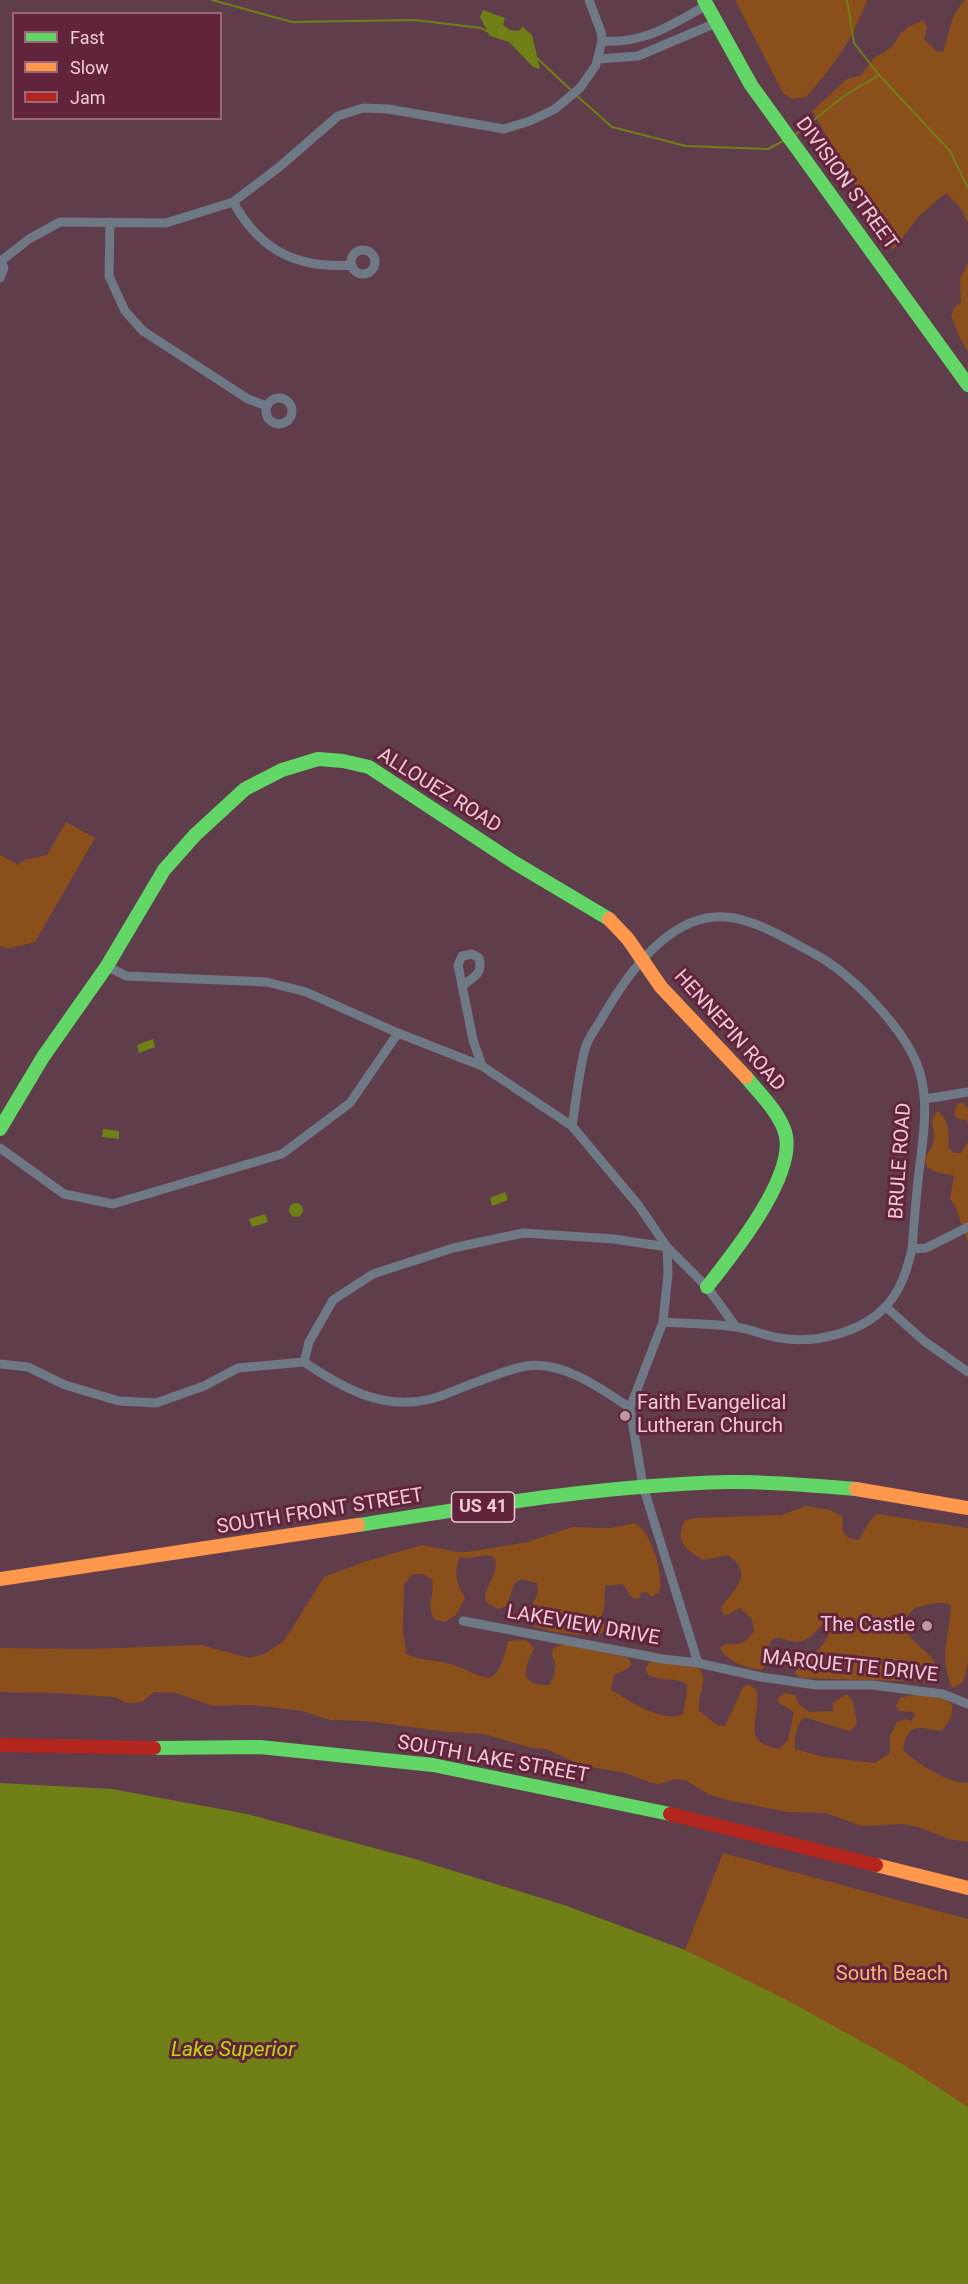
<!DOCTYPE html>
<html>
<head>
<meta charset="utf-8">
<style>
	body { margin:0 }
	#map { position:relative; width:968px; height:2284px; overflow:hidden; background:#603d4a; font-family:Roboto,sans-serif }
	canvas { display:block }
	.legend { position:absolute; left:12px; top:12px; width:210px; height:108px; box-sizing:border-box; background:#62243c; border:2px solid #9b6679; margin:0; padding:8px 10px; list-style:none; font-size:18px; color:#f1cad5 }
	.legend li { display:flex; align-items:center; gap:12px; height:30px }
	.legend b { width:30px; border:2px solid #9b6679 }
</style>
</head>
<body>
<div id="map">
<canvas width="968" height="2284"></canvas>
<ul class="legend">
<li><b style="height:8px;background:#63d668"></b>Fast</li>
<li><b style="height:8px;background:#ff974d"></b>Slow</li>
<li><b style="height:8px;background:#b3261e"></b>Jam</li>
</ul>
</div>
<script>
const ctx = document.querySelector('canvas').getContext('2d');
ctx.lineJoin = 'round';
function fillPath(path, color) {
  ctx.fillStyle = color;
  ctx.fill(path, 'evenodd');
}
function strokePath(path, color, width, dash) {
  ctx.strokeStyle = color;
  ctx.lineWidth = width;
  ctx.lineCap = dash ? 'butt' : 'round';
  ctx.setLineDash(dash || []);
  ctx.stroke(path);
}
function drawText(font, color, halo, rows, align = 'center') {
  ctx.font = font + ' Roboto,sans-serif';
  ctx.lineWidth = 6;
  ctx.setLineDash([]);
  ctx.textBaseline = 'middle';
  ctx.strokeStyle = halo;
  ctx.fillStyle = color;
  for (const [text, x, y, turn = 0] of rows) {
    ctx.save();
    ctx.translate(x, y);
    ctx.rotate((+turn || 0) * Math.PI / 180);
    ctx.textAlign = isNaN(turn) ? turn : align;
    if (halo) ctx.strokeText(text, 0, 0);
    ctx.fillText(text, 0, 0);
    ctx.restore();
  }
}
fillPath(new Path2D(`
	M735 0H867C853 39 833 67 806 97L792 99 783 93Z
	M965 0H968V223L960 207 946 193 920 215 893 250 812 111 847 79 860 76 875 57 885 52 894 44 900 34 908 27 924 20 927 28 924 39 936 51 943 52C951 31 948 19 965 0Z
	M968 262V352L960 338 951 315 955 307 961 302 960 279Z
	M66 822 95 838 35 942 6 949 0 946V855L18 865 25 860 47 855Z
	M961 1102 968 1108V1126L967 1120 958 1119 954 1114 957 1105Z
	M938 1111C949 1120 950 1134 948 1147L954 1153H961L968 1142V1242L955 1205 950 1199 954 1176 934 1171 927 1167 925 1158C927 1154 931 1149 933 1144 938 1130 926 1124 938 1111Z
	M806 1506 830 1510 842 1516 843 1532 849 1538 859 1540 869 1522 877 1514 968 1528V1662C964 1676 968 1683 952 1688 938 1653 950 1638 951 1605 940 1601 930 1604 919 1607 914 1608 911 1611 908 1615 895 1633 923 1646 933 1659 937 1665 937 1670 936 1677L931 1682 800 1678 794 1673C805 1657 823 1653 830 1630L821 1626C815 1631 811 1639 802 1641 784 1646 767 1620 768 1663L762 1670C746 1668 729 1663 720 1648L725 1644C740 1645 745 1644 754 1631L752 1619 740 1608 727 1615 723 1614 721 1607C734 1590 755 1574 728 1555L703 1560C686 1549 675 1543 684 1521L695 1518 782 1515Z
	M635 1523C651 1531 665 1577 659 1593L651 1597 648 1593 642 1592 639 1598 635 1599 629 1595 628 1591 623 1584 605 1586 604 1608 601 1618 606 1626C604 1631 604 1632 600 1634 591 1638 539 1631 532 1625 531 1624 528 1619 527 1617L538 1593 537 1583 521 1579 514 1584 507 1606 499 1609C466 1598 504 1579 494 1557 481 1552 475 1561 460 1557 453 1574 457 1583 465 1598L456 1615 445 1622 434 1619C426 1603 435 1595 432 1579L423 1574H412L404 1585 403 1631 406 1654C422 1661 430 1659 446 1663 486 1673 494 1699 508 1641L526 1640 534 1648C524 1670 518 1685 549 1685 555 1677 558 1664 552 1656L553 1648 564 1644 626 1657 630 1660 631 1665 627 1669 614 1675 611 1690C628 1700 663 1724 683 1714L687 1693V1684C676 1677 661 1682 647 1674L646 1668 650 1661 698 1667C710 1680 697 1695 699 1711L717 1725 725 1726 743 1687 749 1685 756 1689C763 1717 737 1742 780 1749L788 1740 794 1712 779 1703 778 1699 784 1693 795 1695 799 1704 809 1712 833 1711V1703L847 1694 853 1702 857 1724 849 1731 804 1717C796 1725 794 1738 795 1749L824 1757 875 1763 890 1753V1736L897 1722 906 1719 911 1721 915 1716 913 1712 899 1711 896 1705 900 1698C917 1693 939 1692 952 1705 953 1716 949 1723 941 1731 918 1728 908 1721 903 1750 918 1764 947 1783 968 1783V1842L949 1839 918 1827 903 1824 861 1826 826 1813 788 1812 727 1800 708 1794 685 1780 675 1779 658 1784 652 1783 625 1773 581 1765 546 1749 532 1748 484 1734 449 1732 365 1721 330 1720 302 1711 252 1705 213 1706 176 1693 154 1692 142 1702 126 1703 115 1697 59 1693 0 1692V1648L87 1649 201 1645 249 1658 264 1654 284 1641 324 1577 364 1562 422 1545 457 1552H467L528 1542 572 1527 611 1528Z
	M723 1853 968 1919V2107C876 2047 783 1998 685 1950Z`), '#8a4f1a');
fillPath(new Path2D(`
	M483 10 505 18 503 25 510 30 518 31 523 27 532 35 540 69 533 67 509 42 490 36 480 17Z
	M153 1039 155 1047 139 1053 137 1045Z
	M103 1129 119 1131V1139L102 1137Z
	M505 1192 508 1200 492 1206 490 1198Z
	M289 1210a7 7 0 1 1 14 0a7 7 0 1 1-14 0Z
	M265 1214 268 1222 252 1227 249 1219Z
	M0 1783 112 1789 247 1814 415 1859 567 1906 685 1950 785 1999 904 2065 968 2107V2284H0Z`), '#717f17');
strokePath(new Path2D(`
	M212 0 292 22 415 20 481 28 490 33
	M847 0 854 43 879 75 950 151 968 188
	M537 58 572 91
	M576 95 612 127 686 146 768 149 785 140
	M795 135 844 96 879 75`), '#717f17', 2);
strokePath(new Path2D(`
	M602 41C645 44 671 25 707 5
	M599 59 638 56 716 23
	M233 202C260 250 296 269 352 265
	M110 222 109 276 125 311 143 331 248 399 267 406
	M351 262a12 12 0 1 1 24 0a12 12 0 1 1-24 0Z
	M0 260 4 268 0 278
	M1 261 29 239 60 222 166 223 233 202 278 168 338 116 363 108 388 109 504 129 530 121 555 109 580 88 596 65 602 41 601 32 589 0
	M266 411a13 13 0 1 1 26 0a13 13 0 1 1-26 0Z
	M107 966 126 976 267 982 306 992 398 1033 482 1066 572 1126 639 1206 667 1247 668 1274 663 1322 630 1408 643 1486 698 1663
	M463 985C475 977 483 973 479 958L472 954 462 956 458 965 473 1040 482 1066
	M925 1099 968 1092
	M572 1126C576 1103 579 1067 586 1046 589 1036 597 1027 602 1018 626 976 669 913 725 917 753 918 788 940 813 953 851 973 908 1031 920 1073 929 1105 923 1139 919 1172 916 1197 914 1223 912 1249
	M0 1148 64 1194 113 1204 282 1154 350 1103 398 1033
	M886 1307 924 1341 968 1372
	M663 1322C687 1324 713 1323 736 1327 751 1329 765 1336 780 1338 814 1344 862 1333 886 1306 901 1290 907 1270 912 1249L926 1248 968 1227
	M304 1362 309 1342 333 1300 373 1274 453 1248 523 1233 614 1239 667 1247 707 1287 736 1327
	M0 1364 28 1367 65 1385 119 1401 156 1403 204 1386 238 1368 304 1362C343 1388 382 1411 431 1399 446 1395 460 1388 474 1383 491 1377 509 1369 526 1366 562 1360 602 1389 630 1408
	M463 1621 663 1659 698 1663 761 1677 816 1685H872L943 1694 968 1704`), '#6f7885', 9);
strokePath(new Path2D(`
	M704 0 751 85 968 385
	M0 1129 43 1057 107 966 164 870 195 835 245 789 282 770 318 759 343 761 369 767 515 863 609 919
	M707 1287C732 1255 801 1171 784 1129 776 1109 759 1093 746 1077
	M358 1525C481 1506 604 1485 728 1482 771 1481 814 1486 856 1489
	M154 1748 260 1747 433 1765 670 1814`), '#63d668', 14);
strokePath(new Path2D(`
	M609 919 628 939 661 987 746 1077
	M856 1489 968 1508
	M0 1579 358 1525
	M876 1865 968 1888`), '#ff974d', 14);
strokePath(new Path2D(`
	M0 1745 154 1748
	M670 1814 876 1865`), '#b3261e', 14);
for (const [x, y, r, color] of [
	[625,1416,6,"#be99a4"],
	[927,1626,6,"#be99a4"]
]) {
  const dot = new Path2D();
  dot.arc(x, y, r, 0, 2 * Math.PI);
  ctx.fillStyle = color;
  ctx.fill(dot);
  strokePath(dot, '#62243c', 2);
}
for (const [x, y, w] of [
	[483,1507,63]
]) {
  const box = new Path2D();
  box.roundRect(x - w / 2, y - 15, w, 30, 4.5);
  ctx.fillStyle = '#62243c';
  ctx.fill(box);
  strokePath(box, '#f1cad5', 1.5);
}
drawText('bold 18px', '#f1cad5', null, [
	["US 41",483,1507]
]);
drawText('20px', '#f1cad5', '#62243c', [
	["DIVISION STREET",846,184,54],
	["ALLOUEZ ROAD",439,791,32],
	["HENNEPIN ROAD",729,1031,48],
	["BRULE ROAD",901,1161,-86],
	["SOUTH FRONT STREET",320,1512,-9],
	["LAKEVIEW DRIVE",583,1626,10],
	["MARQUETTE DRIVE",850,1667,6],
	["SOUTH LAKE STREET",493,1760,10]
]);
drawText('20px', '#f1cad5', '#62243c', [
	["Faith Evangelical",637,1404],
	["Lutheran Church",637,1427],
	["The Castle",915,1626,"right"]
], 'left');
drawText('20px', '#feb376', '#62243c', [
	["South Beach",892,1975]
]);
drawText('italic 21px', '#bdd90d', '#62243c', [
	["Lake Superior",233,2051]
]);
</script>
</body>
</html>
